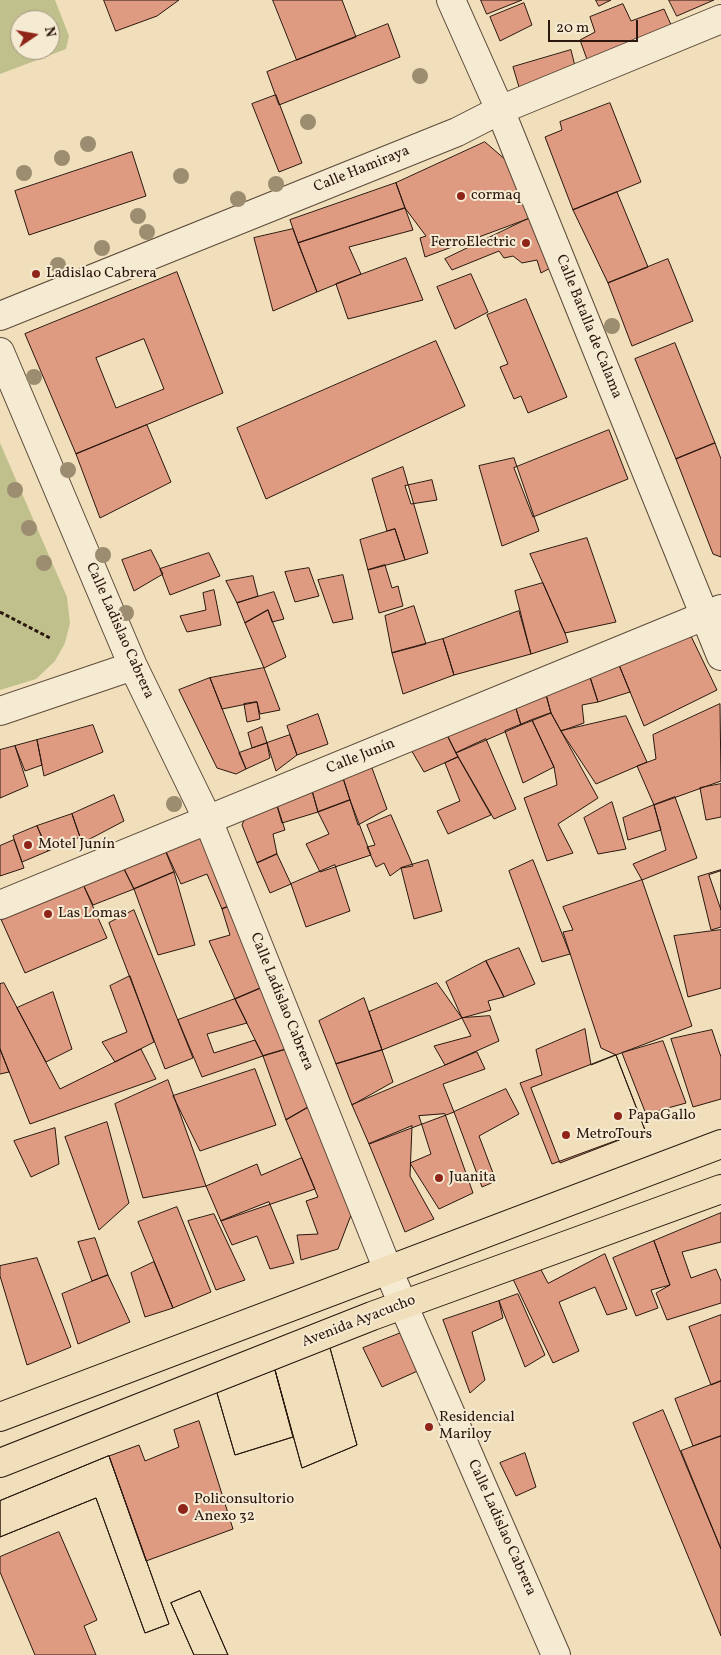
<!DOCTYPE html>
<html>
<head>
<meta charset="utf-8">
<style>
	body { margin:0 }
	#map { position:relative; width:721px; height:1655px; overflow:hidden; background:#f0dfba; font-family:Vollkorn,serif }
	canvas { display:block }
	.north { position:absolute; left:10px; top:10px; width:50px; height:50px; box-sizing:border-box; background:#f5ead2; border:1px solid #a49684; border-radius:50%; rotate:78deg; font-size:14px; font-weight:700; line-height:20px; text-align:center; color:#2b170e }
	.north::after { content:''; display:block; margin:auto; width:18px; height:22px; background:#8f2418; clip-path:polygon(50% 0,100% 100%,50% 72%,0 100%) }
	.scale { position:absolute; left:548px; top:20px; width:90px; height:22px; box-sizing:border-box; border:2px solid #2b170e; border-top:0; padding-left:6px; font-size:15px; line-height:18px; white-space:nowrap; color:#2b170e; -webkit-text-stroke:4px #f5ead2; paint-order:stroke }
</style>
</head>
<body>
<div id="map">
<canvas width="721" height="1655"></canvas>
<div class="north">N</div>
<div class="scale">20 m</div>
</div>
<script>
const ctx = document.querySelector('canvas').getContext('2d');
ctx.lineJoin = 'round';
function fillPath(path, color) {
  ctx.fillStyle = color;
  ctx.fill(path, 'evenodd');
}
function strokePath(path, color, width, dash) {
  ctx.strokeStyle = color;
  ctx.lineWidth = width;
  ctx.lineCap = dash ? 'butt' : 'round';
  ctx.setLineDash(dash || []);
  ctx.stroke(path);
}
function drawText(font, color, halo, rows, align = 'center') {
  ctx.font = font + ' Vollkorn,serif';
  ctx.lineWidth = 4;
  ctx.setLineDash([]);
  ctx.textBaseline = 'middle';
  ctx.strokeStyle = halo;
  ctx.fillStyle = color;
  for (const [text, x, y, turn = 0] of rows) {
    ctx.save();
    ctx.translate(x, y);
    ctx.rotate((+turn || 0) * Math.PI / 180);
    ctx.textAlign = isNaN(turn) ? turn : align;
    if (halo) ctx.strokeText(text, 0, 0);
    ctx.fillText(text, 0, 0);
    ctx.restore();
  }
}
fillPath(new Path2D(`
	M0 0H55L69 36 66 49 0 74ZM20 20H50V50H20Z
	M0 443 67 597 70 623 65 643 55 661 36 679 0 690Z`), '#bfc08c');
const building = new Path2D(`
	M104 0H179L157 16 116 31Z
	M273 0H342L356 37 297 60Z
	M481 0H522L487 14Z
	M596 0H611L599 6Z
	M669 0H714L677 16Z
	M524 3 532 25 500 41 490 17Z
	M623 4 631 21 664 9 676 36 589 65 580 40 595 32 590 17Z
	M388 24 400 57 279 105 267 72Z
	M571 50 577 74 519 87 513 67Z
	M276 95 302 163 279 172 252 104Z
	M610 103 641 182 573 210 545 137 562 130 560 122Z
	M485 142 507 161 530 218 425 257 420 238 426 236 405 208 396 183Z
	M132 152 146 196 29 235 15 191Z
	M396 183 405 208 298 243 290 220Z
	M617 192 648 267 608 283 573 210Z
	M405 208 413 230 349 247 361 274 317 292 298 243Z
	M530 218 556 265 541 273 537 260 522 263 513 256 504 258 499 251 452 270 445 259Z
	M293 229 317 292 273 311 254 238Z
	M406 258 423 300 348 319 336 284Z
	M668 259 693 321 632 346 608 283Z
	M177 272 223 393 76 454 25 334ZM144 339 164 389 116 408 96 358Z
	M471 274 488 312 455 329 437 287Z
	M526 299 567 397 528 413 521 396 514 399 500 367 508 364 487 315Z
	M436 341 465 406 266 499 237 428Z
	M675 343 715 443 676 459 635 359Z
	M147 425 171 482 100 518 76 454Z
	M609 430 628 479 533 517 514 468Z
	M715 443 721 459V557L713 554 676 459Z
	M514 458 539 531 502 546 479 466Z
	M403 467 428 553 405 560 395 529 387 531 372 479Z
	M432 480 437 500 411 504 405 486Z
	M395 529 405 560 368 570 360 540Z
	M587 538 616 622 565 633 530 554Z
	M151 550 163 574 134 591 122 560Z
	M209 553 220 576 170 595 160 569Z
	M385 565 392 588 398 586 403 606 379 613 368 570Z
	M309 568 319 596 295 602 285 572Z
	M343 575 353 619 333 623 318 580Z
	M253 576 258 596 237 603 226 581Z
	M543 583 565 633 568 642 531 654 515 591Z
	M214 590 221 625 187 632 180 616 206 610 203 593Z
	M274 592 284 619 272 622 268 610 245 623 237 603Z
	M414 606 426 644 392 653 385 616Z
	M268 610 286 657 264 668 245 623Z
	M519 611 531 654 454 675 443 639Z
	M688 630 717 690 644 726 617 660Z
	M443 639 454 675 403 694 392 653Z
	M617 660 630 692 598 702 589 674Z
	M264 668 280 710 260 714 257 702 222 709 210 678Z
	M589 674 598 702 582 705 584 723 561 731 551 713 545 691Z
	M210 678 246 769 236 774 217 768 179 690Z
	M545 691 551 713 521 725 514 702Z
	M257 702 260 719 247 722 244 704Z
	M514 702 521 725 456 753 447 735Z
	M720 704 721 781 654 805 637 766 656 759 653 735Z
	M551 713 598 798 558 824 573 853 547 861 524 798 557 785 554 767 532 720Z
	M318 714 328 744 297 755 287 726Z
	M626 716 647 762 596 784 561 731Z
	M532 720 554 767 523 783 505 731Z
	M93 725 103 752 44 776 37 740Z
	M262 727 267 743 252 748 248 733Z
	M290 735 297 755 276 771 267 743Z
	M447 735 458 757 424 772 410 748Z
	M486 739 516 809 494 819 456 753Z
	M37 740 42 765 25 771 15 746Z
	M267 743 270 758 246 769 239 753Z
	M15 746 28 786 0 798V750Z
	M458 757 491 815 448 834 437 811 460 801 445 763Z
	M372 768 387 809 358 825 343 778Z
	M343 778 350 800 318 812 311 787Z
	M721 784V817L706 820 700 788Z
	M311 787 318 812 282 823 275 799Z
	M114 795 124 821 86 841 80 837 72 814Z
	M675 797 697 858 642 880 633 864 666 850 654 805Z
	M275 799 285 830 273 834 277 854 257 863 242 825 251 804Z
	M350 800 371 855 320 872 306 844 329 834 318 812Z
	M612 802 626 849 598 854 584 818Z
	M654 805 661 830 628 840 623 818Z
	M72 814 80 837 48 851 37 826Z
	M391 815 413 866 401 868 390 876 384 863 376 867 367 847 375 845 367 825Z
	M37 826 48 851 22 862 13 836Z
	M195 836 209 842 234 904 222 909 207 874 181 884 163 845Z
	M14 840 24 868 0 876V846Z
	M163 845 174 872 134 889 122 865Z
	M277 854 291 884 270 893 257 863Z
	M428 860 442 911 414 919 401 868Z
	M533 860 570 954 542 962 509 871Z
	M120 861 134 889 93 905 80 878Z
	M335 865 350 911 306 927 291 884Z
	M721 870V927L711 930 698 877Z
	M721 871V910L709 875Z
	M174 872 195 945 158 955 134 889Z
	M642 880 692 1026 616 1055 601 1048 563 932 573 930 563 907Z
	M82 882 107 938 25 973 0 917Z
	M234 904 268 985 235 999 209 941 230 935 222 909Z
	M134 910 193 1058 165 1069 109 923Z
	M721 930V988L688 997 674 936Z
	M519 948 535 984 504 997 486 961Z
	M486 961 504 997 488 1001 491 1010 462 1018 446 982Z
	M130 976 154 1042 115 1062 102 1042 127 1032 110 986Z
	M4 983 60 1089 141 1049 156 1079 30 1124 0 1049V984Z
	M437 983 462 1018 382 1050 369 1012Z
	M268 985 290 1048 263 1056 235 999Z
	M53 992 72 1049 46 1062 17 1008Z
	M364 998 382 1050 336 1064 319 1021Z
	M235 999 247 1023 207 1034 214 1053 255 1040 263 1056 202 1077 178 1020Z
	M490 1016 499 1041 445 1065 434 1046 471 1036 462 1018Z
	M585 1029 591 1065 616 1055 645 1130 552 1164 520 1083 542 1075 536 1050Z
	M712 1030 721 1057V1099L693 1107 671 1039Z
	M663 1041 686 1103 646 1114 622 1053Z
	M290 1048 312 1105 286 1120 263 1056Z
	M0 1049 9 1072 0 1074Z
	M382 1050 393 1082 352 1105 336 1064Z
	M477 1052 485 1069 443 1084 454 1112 369 1144 352 1105Z
	M616 1055 645 1130 560 1163 531 1088Z
	M255 1069 276 1125 200 1151 173 1096Z
	M168 1080 206 1186 143 1198 115 1104Z
	M506 1089 519 1114 479 1136 496 1181 482 1187 454 1112Z
	M312 1105 353 1210 338 1249 301 1260 297 1235 318 1234 306 1201 318 1197 286 1120Z
	M445 1114 473 1193 439 1209 410 1163 431 1154 419 1116Z
	M107 1122 129 1203 99 1230 65 1137Z
	M412 1126 410 1176 434 1219 405 1232 369 1144Z
	M55 1128 59 1164 31 1177 14 1141Z
	M302 1158 315 1189 221 1221 206 1186 257 1164 261 1175Z
	M269 1202 294 1263 270 1269 257 1236 232 1245 221 1221Z
	M177 1207 211 1292 173 1308 138 1222Z
	M721 1213V1242L682 1252 691 1278 716 1269 721 1281V1303L667 1320 656 1293 670 1285 654 1241Z
	M214 1214 245 1280 216 1290 188 1221Z
	M95 1238 108 1275 92 1281 78 1242Z
	M654 1241 670 1285 651 1290 658 1308 636 1316 613 1258Z
	M605 1254 627 1309 607 1315 595 1287 559 1302 579 1351 553 1363 512 1277 538 1264 548 1283Z
	M37 1258 71 1347 27 1365 0 1276V1266Z
	M154 1262 173 1308 145 1317 131 1273Z
	M108 1275 130 1322 78 1344 62 1294Z
	M518 1294 545 1355 525 1367 499 1301Z
	M499 1301 503 1318 472 1332 485 1380 470 1393 443 1320Z
	M721 1315V1381L711 1385 689 1327Z
	M406 1331 422 1369 382 1387 363 1348Z
	M330 1348 357 1445 302 1468 275 1370Z
	M330 1348 357 1445 302 1468 275 1370Z
	M275 1370 293 1437 235 1455 217 1393Z
	M275 1370 293 1437 235 1455 217 1393Z
	M721 1381V1436L693 1446 675 1399Z
	M663 1410 721 1549V1636L633 1423Z
	M199 1421 233 1529 146 1561 109 1456 139 1445 145 1461 179 1447 174 1430Z
	M721 1436V1549L681 1451Z
	M525 1453 536 1487 516 1496 500 1463Z
	M109 1456 169 1624 145 1633 96 1498 0 1537V1501Z
	M109 1456 169 1624 145 1633 96 1498 0 1537V1501Z
	M59 1532 97 1620 84 1626 96 1655H35L0 1572V1557Z
	M200 1591 228 1655H194L171 1603Z
	M200 1591 228 1655H194L171 1603Z`);
fillPath(building, '#df9b81');
strokePath(building, '#2b170e', 1);
const minor = new Path2D(`
	M451 0 500 110 721 656
	M0 316 457 132 500 110 721 19
	M0 352 133 666 208 820 388 1270 556 1655
	M0 711 133 666
	M0 905 721 609`);
const major = new Path2D(`
	M0 1417 721 1144
	M0 1463 372 1316 721 1189`);
strokePath(minor, '#5c4939', 30);
strokePath(major, '#2b170e', 30);
strokePath(new Path2D(`
	M0 612 52 639`), '#2b170e', 3, [4, 2.5]);
strokePath(minor, '#f5ead2', 28);
strokePath(major, '#f0dfba', 28);
ctx.fillStyle = '#9c8d70';
for (const [x, y] of [
	[420,76],
	[308,122],
	[88,144],
	[62,158],
	[24,173],
	[181,176],
	[276,184],
	[238,199],
	[138,216],
	[147,232],
	[102,248],
	[58,265],
	[612,326],
	[34,377],
	[68,470],
	[15,490],
	[29,528],
	[103,555],
	[44,563],
	[126,613],
	[174,804]
]) {
  ctx.beginPath();
  ctx.arc(x, y, 8, 0, 2 * Math.PI);
  ctx.fill();
}
for (const [x, y, r, color] of [
	[461,196,5,"#8f2418"],
	[526,243,5,"#8f2418"],
	[36,274,5,"#8f2418"],
	[28,845,5,"#8f2418"],
	[48,914,5,"#8f2418"],
	[618,1116,5,"#8f2418"],
	[566,1135,5,"#8f2418"],
	[439,1178,5,"#8f2418"],
	[429,1427,5,"#8f2418"],
	[183,1509,6,"#8f2418"]
]) {
  const dot = new Path2D();
  dot.arc(x, y, r, 0, 2 * Math.PI);
  ctx.fillStyle = color;
  ctx.fill(dot);
  strokePath(dot, '#f5ead2', 2);
}
drawText('15px', '#2b170e', '#f5ead2', [
	["Calle Hamiraya",362,170,-22],
	["Calle Batalla de Calama",588,327,68],
	["Calle Ladislao Cabrera",119,631,66],
	["Calle Junín",361,757,-22],
	["Calle Ladislao Cabrera",281,1002,68],
	["Avenida Ayacucho",359,1322,-21],
	["Calle Ladislao Cabrera",501,1528,66]
]);
drawText('15px', '#2b170e', '#f5ead2', [
	["cormaq",471,196],
	["FerroElectric",516,243,"right"],
	["Ladislao Cabrera",46,274],
	["Motel Junín",38,845],
	["Las Lomas",58,914],
	["PapaGallo",628,1116],
	["MetroTours",576,1135],
	["Juanita",449,1178],
	["Residencial",439,1418],
	["Mariloy",439,1435],
	["Policonsultorio",194,1500],
	["Anexo 32",194,1517]
], 'left');
</script>
</body>
</html>
